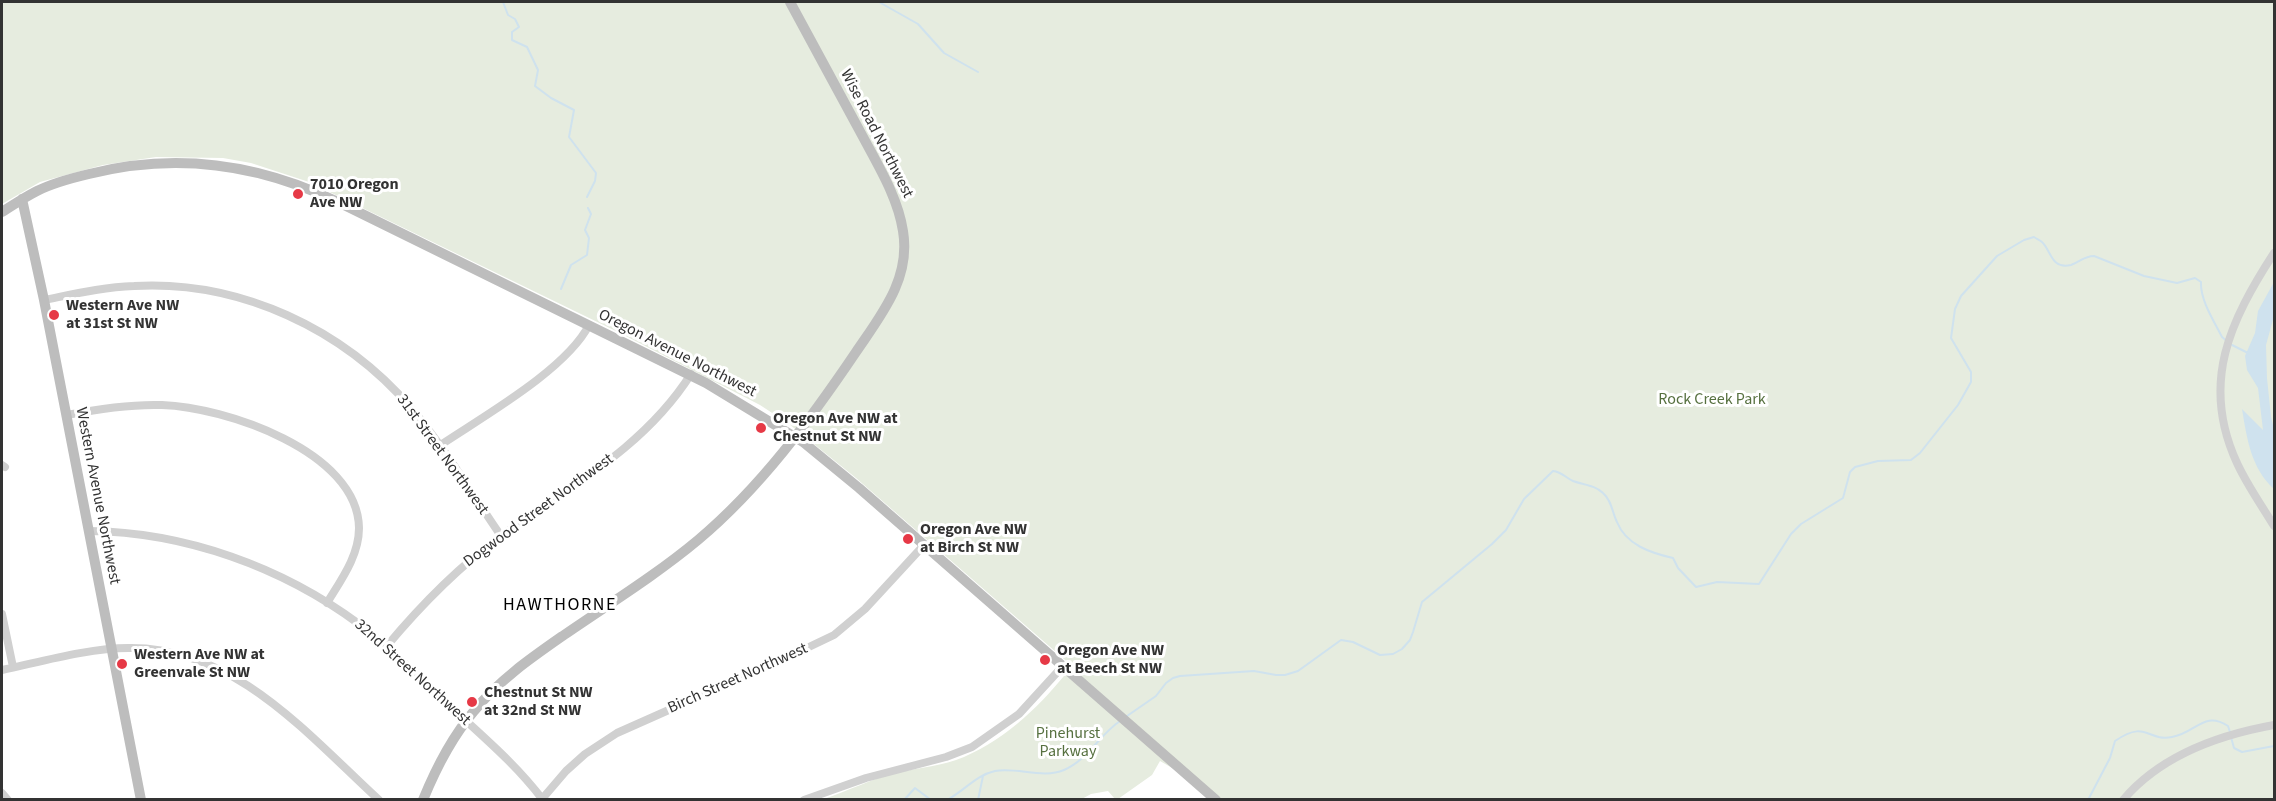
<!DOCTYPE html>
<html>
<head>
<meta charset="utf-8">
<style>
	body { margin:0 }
	#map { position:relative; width:2276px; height:801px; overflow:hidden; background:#fff; font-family:"Source Sans 3",sans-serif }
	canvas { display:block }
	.frame { position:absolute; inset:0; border:3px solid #333; pointer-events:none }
</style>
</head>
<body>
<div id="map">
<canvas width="2276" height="801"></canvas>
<div class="frame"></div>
</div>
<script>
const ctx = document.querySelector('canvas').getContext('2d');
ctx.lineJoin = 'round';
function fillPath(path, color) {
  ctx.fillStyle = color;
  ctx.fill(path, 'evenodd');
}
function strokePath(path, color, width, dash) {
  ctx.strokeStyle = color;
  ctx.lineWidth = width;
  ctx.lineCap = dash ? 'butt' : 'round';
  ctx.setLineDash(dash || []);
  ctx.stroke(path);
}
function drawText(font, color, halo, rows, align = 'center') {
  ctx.font = font + ' "Source Sans 3",sans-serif';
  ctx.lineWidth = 6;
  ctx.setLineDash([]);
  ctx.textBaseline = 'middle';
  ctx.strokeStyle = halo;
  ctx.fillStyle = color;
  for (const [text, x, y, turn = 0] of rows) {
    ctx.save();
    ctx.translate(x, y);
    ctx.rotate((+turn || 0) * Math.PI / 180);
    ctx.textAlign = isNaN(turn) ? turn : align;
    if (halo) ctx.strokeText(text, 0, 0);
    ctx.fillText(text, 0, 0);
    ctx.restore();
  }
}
fillPath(new Path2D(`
	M2 2H2274V799L1222 800 1212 791 1160 761 1152 775 1118 799H1115L1108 791 1091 794 1080 800 824 799C848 791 873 778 897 773 920 767 943 766 964 757 1009 737 1042 704 1072 666L856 478 789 424 760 405 620 333 309 182 251 163 223 158 156 157 103 165 40 182 2 204Z`), '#e6ecdf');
fillPath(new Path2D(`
	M2274 282V316L2266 345 2267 378 2271 417 2274 429V489C2251 468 2247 439 2242 409L2263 430 2258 388 2247 370 2245 356 2255 333 2258 311Z`), '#cfe2ee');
strokePath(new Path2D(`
	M503 2 508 15 515 19 519 27 512 32V40L527 47 538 70 535 86 551 98 574 110 569 137 596 173 595 181 587 197
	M879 2 918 24 944 53 978 72
	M561 289 571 265 587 255 589 238 585 230 591 214 588 208
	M2232 345 2248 353
	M1127 716 1156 696 1166 683 1173 678 1180 676 1254 671 1276 675H1285L1298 671 1341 640 1353 642 1380 655 1393 654 1402 649 1410 640 1413 632 1422 602 1492 544 1506 530 1524 499 1553 471C1562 472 1566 478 1573 481 1584 485 1595 485 1603 493 1612 501 1612 512 1617 522 1626 545 1651 553 1673 558L1678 568 1696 587 1717 582 1759 584 1791 534 1801 524 1843 498 1850 472 1855 467 1878 461 1911 460 1920 453 1958 405 1971 382V372L1951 338 1955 309 1961 296 1997 256 2024 240 2034 237C2037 239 2040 240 2042 242 2051 250 2051 270 2071 265 2080 262 2084 256 2094 256L2144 276 2177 283 2195 278 2201 282C2200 300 2214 321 2222 337L2227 341
	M2231 737 2234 748 2242 752 2274 746
	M861 800H875
	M904 800 915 788 931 800
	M947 800C964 791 976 775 995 771 1017 767 1043 779 1064 770 1088 760 1099 735 1120 721
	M978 800 983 776
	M2088 800 2110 758 2115 741C2147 719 2147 742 2172 737 2196 733 2204 710 2228 726L2230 732`), '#cfe2ee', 2);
strokePath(new Path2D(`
	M2274 253C2230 321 2200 383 2237 463 2247 485 2262 506 2274 526
	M44 300C74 294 103 287 134 286 240 280 344 329 412 409 445 448 472 494 501 536
	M67 415C97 409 130 404 162 405 224 407 358 451 359 528 359 556 341 580 327 603
	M439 446C482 417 566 370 589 325
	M2 465 5 467
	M89 531C185 532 282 567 359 624 391 649 420 678 450 706 482 736 516 764 543 800
	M2 614 13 667
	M386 647C421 605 457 568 501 536 569 487 644 448 691 374
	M2 670C40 662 90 648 128 648 234 646 307 734 379 800
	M2 793 8 800
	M542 799 566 771 585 754 617 733 788 657 834 635 865 609 924 545
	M804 800 866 778 946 757 972 747 1019 714 1062 667
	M2123 800C2161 755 2218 735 2274 725`), '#d0d0d0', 8);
strokePath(new Path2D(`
	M22 199 44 300 141 800
	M2 212C13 205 25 197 37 191 53 183 72 178 89 174 175 152 259 164 338 202L706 383 803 442 859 488 1216 800
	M423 800C436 768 452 737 474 711 499 680 531 658 564 635 609 604 656 575 698 540 761 487 810 420 856 352 881 315 911 279 903 231 898 198 879 167 863 137 839 92 814 47 790 2`), '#bdbdbd', 10);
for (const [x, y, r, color] of [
	[298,194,6,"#e63946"],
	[54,315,6,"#e63946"],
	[761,428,6,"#e63946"],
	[908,539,6,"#e63946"],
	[1045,660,6,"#e63946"],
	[122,664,6,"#e63946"],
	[472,702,6,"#e63946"]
]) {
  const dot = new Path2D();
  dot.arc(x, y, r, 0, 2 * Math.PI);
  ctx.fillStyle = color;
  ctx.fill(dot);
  strokePath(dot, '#fff', 2);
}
drawText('16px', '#333', '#fff', [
	["Wise Road Northwest",876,134,63],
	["Oregon Avenue Northwest",677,354,27],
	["31st Street Northwest",442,455,54],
	["Western Avenue Northwest",97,496,79],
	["Dogwood Street Northwest",539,511,-36],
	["32nd Street Northwest",412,673,42],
	["Birch Street Northwest",738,679,-24]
]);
drawText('bold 16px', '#333', '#fff', [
	["7010 Oregon",310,185],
	["Ave NW",310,203],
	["Western Ave NW",66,306],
	["at 31st St NW",66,324],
	["Oregon Ave NW at",773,419],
	["Chestnut St NW",773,437],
	["Oregon Ave NW",920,530],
	["at Birch St NW",920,548],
	["Oregon Ave NW",1057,651],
	["at Beech St NW",1057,669],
	["Western Ave NW at",134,655],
	["Greenvale St NW",134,673],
	["Chestnut St NW",484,693],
	["at 32nd St NW",484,711]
], 'left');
drawText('16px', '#56703f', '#fff', [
	["Rock Creek Park",1712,400],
	["Pinehurst",1068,734],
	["Parkway",1068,752]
]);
ctx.letterSpacing = '1.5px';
drawText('18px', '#000', '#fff', [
	["HAWTHORNE",560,606]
]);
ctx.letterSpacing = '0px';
</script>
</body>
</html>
